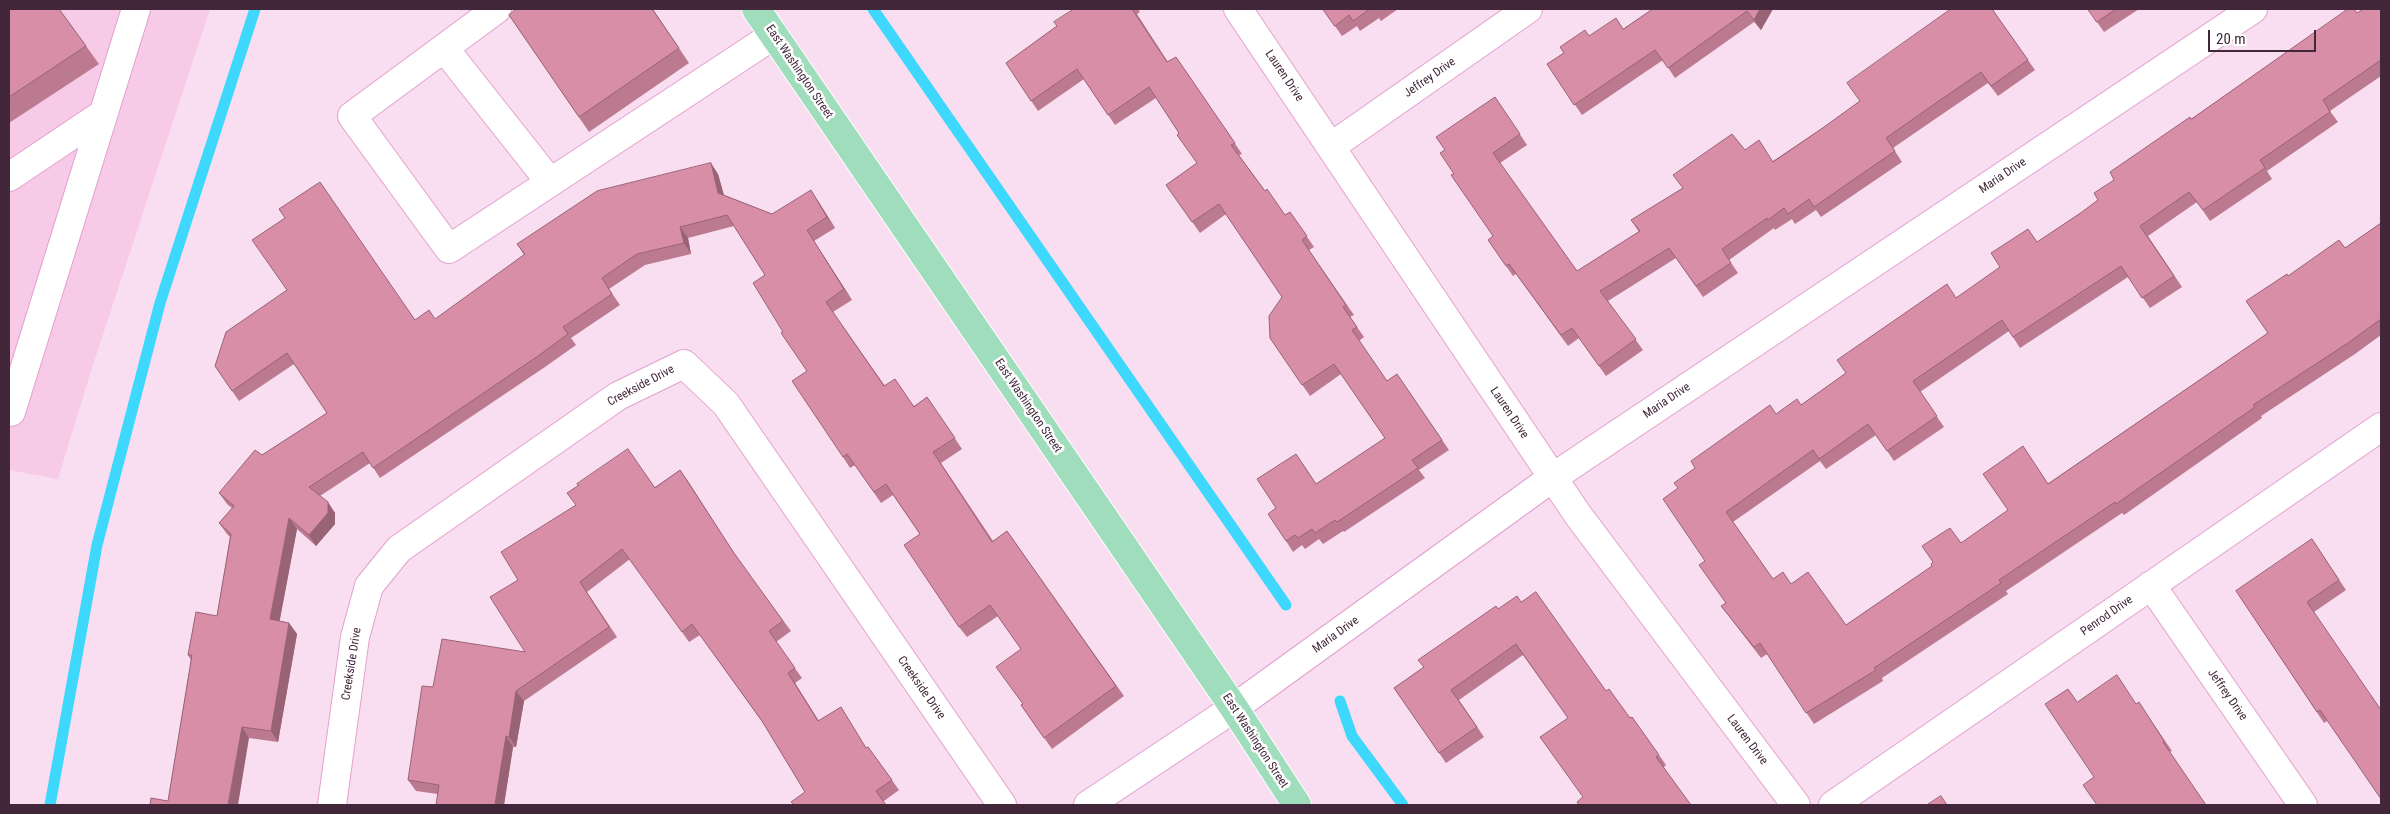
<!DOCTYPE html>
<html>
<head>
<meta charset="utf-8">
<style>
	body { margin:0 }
	#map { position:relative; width:2390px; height:814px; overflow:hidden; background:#f9ddf0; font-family:"Roboto Condensed",sans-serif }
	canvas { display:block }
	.frame { position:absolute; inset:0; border:10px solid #412739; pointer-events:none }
	.scale { position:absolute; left:2208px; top:30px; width:108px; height:22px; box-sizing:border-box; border:2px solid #412739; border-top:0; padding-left:6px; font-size:15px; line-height:18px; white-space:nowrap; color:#412739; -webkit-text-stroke:4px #fff; paint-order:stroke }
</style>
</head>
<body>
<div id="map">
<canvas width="2390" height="814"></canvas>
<div class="frame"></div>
<div class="scale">20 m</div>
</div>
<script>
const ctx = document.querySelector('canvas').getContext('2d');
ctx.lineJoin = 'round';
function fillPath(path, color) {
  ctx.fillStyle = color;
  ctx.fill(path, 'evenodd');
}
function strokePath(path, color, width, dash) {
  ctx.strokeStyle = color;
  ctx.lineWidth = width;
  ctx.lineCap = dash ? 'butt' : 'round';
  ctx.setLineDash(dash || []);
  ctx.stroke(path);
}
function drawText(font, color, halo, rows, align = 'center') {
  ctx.font = font + ' "Roboto Condensed",sans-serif';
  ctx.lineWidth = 5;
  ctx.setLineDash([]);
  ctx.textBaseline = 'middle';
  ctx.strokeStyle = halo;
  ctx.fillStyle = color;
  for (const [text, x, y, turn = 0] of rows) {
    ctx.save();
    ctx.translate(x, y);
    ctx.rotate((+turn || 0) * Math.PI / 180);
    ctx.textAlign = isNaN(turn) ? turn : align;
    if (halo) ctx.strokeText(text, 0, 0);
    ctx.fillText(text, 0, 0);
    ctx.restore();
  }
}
fillPath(new Path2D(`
	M9 9H210L90 374 58 479 9 470Z`), '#f7cae8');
strokePath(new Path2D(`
	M873 9 1286 605
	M1340 701 1352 736 1403 805
	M50 805 97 545 160 303 255 9`), '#3ed8fd', 11);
const minor = new Path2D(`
	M497 9 352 116 449 249 774 35
	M1238 9 1578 515 1796 805
	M444 48 550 182
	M1332 146 1528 9
	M9 177 103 114
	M9 412H11L136 9
	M2151 585 2303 805
	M332 805 355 637 369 586 399 549 618 396 684 364 726 404 1002 805
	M1088 805 1234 708 1552 478 2253 9
	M1833 805 2381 427`);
const major = new Path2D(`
	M756 9 1234 708 1297 805`);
strokePath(minor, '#e2a1ce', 30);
strokePath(major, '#fff', 30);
strokePath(minor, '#fff', 28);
strokePath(major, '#a0ddbc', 28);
fillPath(new Path2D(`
	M9 9 86 46 99 64 9 123Z
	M653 9 689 63 589 132 509 15Z
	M1074 9H1138L1140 12 1137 14 1168 62 1176 57 1242 154 1239 155 1265 191 1285 215 1290 212 1314 247 1309 250 1354 315 1350 317 1364 337 1359 341 1387 381 1397 374 1449 450 1419 470 1425 478 1344 532 1343 531 1323 544 1319 539 1305 549 1302 545 1293 552 1286 541 1276 508 1303 464 1316 484 1385 438 1341 374 1310 396 1270 338 1282 297 1226 214 1200 233 1166 185 1197 163 1179 133 1156 98 1115 125 1084 79 1038 111 1006 63 1057 26Z
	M1323 9H1398L1381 21 1379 18 1360 31 1357 26 1342 36Z
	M1653 9H1773L1761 30 1754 22 1675 78 1663 60 1582 115 1547 64 1589 36 1623 29Z
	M1992 9 2035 70 1998 96 1988 83 1941 115 1893 148 1902 162 1821 217 1816 210 1795 224 1792 219 1775 230 1774 228 1729 260 1738 273 1703 297 1676 258 1608 301 1643 350 1606 376 1579 338 1568 346 1516 274 1513 276 1488 240 1493 236 1454 174 1495 97 1527 145 1500 163 1577 271 1639 232 1631 220 1745 150 1773 161 1824 127Z
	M2088 9H2139L2104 32Z
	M2381 9V76L2330 111 2338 122 2267 171 2272 179 2210 221 2197 202 2148 236 2182 287 2150 308 2128 277 2020 348 2009 331 1920 392 1944 427 1894 461 1876 435 1826 469 1820 461 1733 522 1773 579 1791 584 1846 625 1932 566 1961 543 2268 333 2288 276 2345 248 2381 223V335L2355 354 2261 416 2262 418 2124 515 2122 513 2006 591 2008 594 1882 678 1883 681 1814 724 1767 654 1761 658 1721 606 1726 603 1705 561 1678 488 1776 414 1801 405 1956 298 2082 212 2098 200 2114 180 2191 119 2357 13Z
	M718 174 724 195 772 214 818 201 835 228 814 241 852 300 833 312 885 386 914 406 927 397 962 449 941 463 993 541 1007 531 1124 696 1052 749 1021 705 1023 704 1021 649 998 616 967 637 959 627 920 534 893 495 881 503 855 465 850 468 843 457 807 371 783 332 765 275 734 226 688 238 691 254 645 265 609 289 620 305 571 338 576 345 545 367 380 478 370 463 320 496 335 513V524L316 546 297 529 279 621 289 623 297 634 278 742 249 738 168 801 191 660 188 655 217 616 230 537 227 534 219 523 232 508 227 504 219 493 262 455 327 413 294 364 239 401 215 366 415 320 436 319 524 255 517 244Z
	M680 470 738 560 791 631 776 642 802 678 795 683 819 721 841 707 866 748 868 747 899 790 884 801 805 792 763 723 700 635 689 642 630 559 587 592 617 637 524 701 516 747H513L504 805H436L438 794 416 791 408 780 433 687 525 652 518 580Z
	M2312 539 2346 590 2314 612 2327 721 2324 723 2236 591Z
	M1521 602 1630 718 1632 717 1666 765 1664 767 1583 797 1568 718 1523 655 1459 700 1484 737 1446 763 1394 688 1424 667 1499 609Z
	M2077 702 2137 704 2146 713 2172 751 2094 777Z`), '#bb7a90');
fillPath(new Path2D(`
	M1760 9H1773L1761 30 1754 20Z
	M711 163 718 174 726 203 718 193Z
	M811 190 818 201 835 228 827 217Z
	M680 227 688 238 691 254 684 243Z
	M807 230 814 241 852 300 844 289Z
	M680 470 688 481 741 564 734 553Z
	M328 502 335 513V524L316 546 309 535Z
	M289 518 297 529 278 630 270 619Z
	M289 623 297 634 278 742 271 731Z
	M788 673 795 683 825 732 818 721Z
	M516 691 524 701 516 747 509 737Z
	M242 727 249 738 238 805H228Z
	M506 736 513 747 504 805H496L495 804Z`), '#986375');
const building = new Path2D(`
	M9 9H59L86 46 9 97Z
	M517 9H652L679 48 579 117 509 15Z
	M1074 9H1132L1167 62 1176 57 1235 143 1231 145 1265 191 1267 189 1285 215 1290 212 1307 236 1302 240 1346 305 1343 307 1357 327 1352 330 1387 381 1397 374 1442 440 1412 460 1418 468 1337 522 1335 520 1315 533 1312 529 1298 538 1295 535 1286 541 1268 514 1276 508 1257 479 1296 454 1316 484 1385 438 1334 364 1302 385 1270 338 1269 316 1282 297 1219 204 1192 222 1166 185 1197 163 1177 135 1179 133 1149 87 1108 115 1077 69 1031 101 1006 63 1057 26 1054 22Z
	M1323 9H1370L1353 21 1349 15 1335 26Z
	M1653 9H1760L1754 20 1747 11 1668 68 1655 50 1574 105 1547 64 1564 53 1560 47 1585 30 1589 36 1616 18 1623 29Z
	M1951 9H1992L2028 60 1991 86 1981 72 1933 105 1886 138 1895 151 1814 207 1809 199 1788 214 1784 208 1768 220 1767 218 1722 249 1731 263 1696 286 1669 248 1600 291 1636 339 1599 366 1572 328 1561 335 1509 264 1506 266 1488 240 1493 236 1451 175 1454 174 1440 153 1445 150 1436 137 1495 97 1520 134 1493 153 1577 271 1640 231 1631 220 1683 188 1673 175 1732 134 1745 150 1759 140 1773 162 1824 127 1860 101 1847 83Z
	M2088 9H2116L2097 22Z
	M2348 9H2354L2357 13 2363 9H2381V60L2323 100 2330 112 2260 160 2265 168 2203 210 2189 192 2140 226 2174 276 2142 298 2121 266 2013 337 2002 320 1913 381 1937 416 1887 451 1868 424 1819 459 1813 450 1726 512 1773 579 1783 572 1791 584 1808 572 1846 625 1932 566 1931 564 1933 562 1922 546 1950 528 1961 543 2008 510 1983 474 2023 446 2048 484 2268 333 2246 301 2287 274 2288 276 2339 240 2345 248 2381 223V319L2348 343 2253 405 2255 407 2116 504 2115 502 1999 580 2001 583 1874 668 1876 670 1806 713 1760 643 1754 647 1721 606 1726 603 1699 565 1705 561 1663 499 1678 488 1674 483 1695 468 1691 461 1770 405 1776 414 1797 399 1801 405 1846 373 1837 360 1947 284 1956 298 2000 267 1991 253 2028 229 2037 242 2082 212 2098 200 2094 193 2114 180 2110 172 2190 117 2191 119Z
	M711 163 718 193 772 214 811 190 827 217 807 230 844 289 826 302 884 386 895 379 914 407 927 397 955 438 933 452 992 542 1007 531 1116 686 1044 738 1021 705 1023 704 996 667 1021 649 990 605 959 627 904 545 920 534 886 484 874 492 847 454 843 457 792 381 807 371 781 333 783 332 753 283 765 275 727 215 680 227 684 243 637 254 602 278 612 294 563 327 568 334 538 356 373 468 363 452 309 487 328 502V513L309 535 289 518 270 619 289 623 271 731 242 727 228 805H150L151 798 168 801 192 655H188L196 612 217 616 231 534 219 523 234 506 219 493 255 450 262 455 327 413 287 353 232 391 215 366 226 332 287 290 252 240 285 218 279 209 320 182 415 320 429 310 435 319 525 254 517 244 597 191Z
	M628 449 655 488 680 470 734 553 783 621 769 631 795 668 788 673 818 721 841 707 866 748 868 747 892 780 876 791 886 805H794L791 802 805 792 762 721 692 624 682 632 622 549 580 582 609 627 516 691 509 737 506 736 495 804 497 805H436L439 785 408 780 422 686 433 687 442 639 525 652 490 597 518 580 501 552 576 505 567 493 579 485 577 484Z
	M2312 539 2339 580 2307 602 2381 710V799L2320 710 2317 712 2236 591Z
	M1536 592 1606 691 1609 689 1630 718 1632 717 1659 755 1656 757 1691 805H1579L1577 802 1583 797 1540 737 1568 718 1516 644 1451 690 1477 727 1439 753 1394 688 1424 667 1418 660 1496 606 1498 609 1517 596 1521 602Z
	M2117 675 2136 704 2139 702 2164 741 2163 742 2206 805H2097L2083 785 2094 777 2045 704 2068 689 2077 702Z
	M1941 796 1947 805H1927Z`);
fillPath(building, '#d98ea7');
strokePath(building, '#986375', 1);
drawText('12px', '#412739', '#fff', [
	["East Washington Street",799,72,56],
	["Lauren Drive",1284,76,56],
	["Jeffrey Drive",1430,78,-35],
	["Maria Drive",2003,176,-34],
	["Creekside Drive",641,386,-28],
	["Maria Drive",1667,401,-34],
	["East Washington Street",1028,406,56],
	["Lauren Drive",1509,413,56],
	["Penrod Drive",2107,616,-35],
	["Maria Drive",1336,635,-36],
	["Creekside Drive",352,664,-81],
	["Creekside Drive",921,688,55],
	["Jeffrey Drive",2227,695,55],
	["Lauren Drive",1747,740,53],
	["East Washington Street",1255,741,57]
]);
</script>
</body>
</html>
